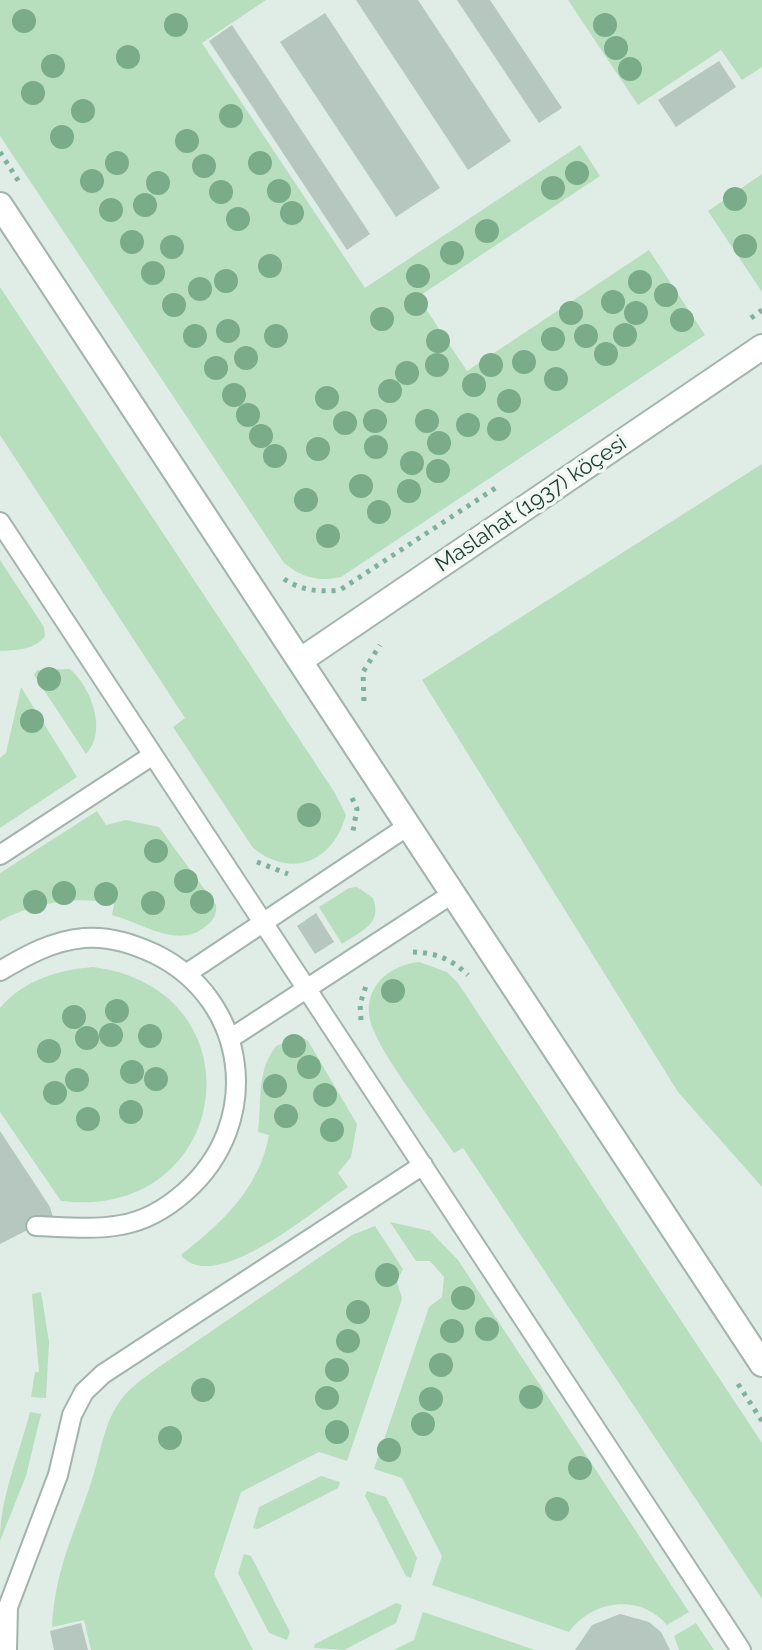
<!DOCTYPE html>
<html>
<head>
<meta charset="utf-8">
<style>
	body { margin:0 }
	canvas { display:block; background:#e0ece6 }
</style>
</head>
<body>
<canvas width="762" height="1650"></canvas>
<script>
const ctx = document.querySelector('canvas').getContext('2d');
ctx.lineJoin = 'round';
function fillPath(path, color) {
  ctx.fillStyle = color;
  ctx.fill(path, 'evenodd');
}
function strokePath(path, color, width, dash) {
  ctx.strokeStyle = color;
  ctx.lineWidth = width;
  ctx.lineCap = dash ? 'butt' : 'round';
  ctx.setLineDash(dash || []);
  ctx.stroke(path);
}
function drawText(font, color, halo, rows, align = 'center') {
  ctx.font = font + ' Raleway,sans-serif';
  ctx.lineWidth = 7;
  ctx.setLineDash([]);
  ctx.textBaseline = 'middle';
  ctx.strokeStyle = halo;
  ctx.fillStyle = color;
  for (const [text, x, y, turn = 0] of rows) {
    ctx.save();
    ctx.translate(x, y);
    ctx.rotate((+turn || 0) * Math.PI / 180);
    ctx.textAlign = isNaN(turn) ? turn : align;
    if (halo) ctx.strokeText(text, 0, 0);
    ctx.fillText(text, 0, 0);
    ctx.restore();
  }
}
fillPath(new Path2D(`
	M0 0H266L202 43 365 288 580 145 600 176 418 297 467 371 649 250 705 335 341 577C318 582 303 578 284 563L0 136Z
	M568 0H762V67L742 80 721 50 638 105Z
	M762 174V292L708 211Z
	M0 287 335 793 346 815C333 862 292 879 253 848L173 727 185 718 0 435Z
	M762 464V1187L678 1092 422 680Z
	M0 560 44 627 45 636C35 650 16 650 0 651Z
	M70 669C91 687 108 732 86 754L34 675 37 670Z
	M21 687 77 777 0 828V758L6 753Z
	M97 811 106 825 126 820 159 827 216 905C217 914 214 920 206 926 179 950 142 923 112 915L114 904C77 895 33 903 0 921V873Z
	M357 887 373 898C383 924 361 931 342 944L319 907 349 888Z
	M419 962 447 972 458 983 762 1443V1599L463 1148 454 1153C435 1124 376 1049 370 1020 363 987 389 965 419 962Z
	M93 967C264 989 233 1222 61 1201L0 1112V1008C24 980 57 970 93 967Z
	M301 1037 308 1041 357 1124 351 1157 338 1173 348 1187C317 1208 214 1297 181 1255 222 1223 259 1189 269 1135L258 1132C262 1101 256 1072 276 1046Z
	M390 1222 430 1231 458 1260 689 1612 667 1625C640 1593 592 1600 569 1632L432 1585 442 1556 402 1478 374 1469 429 1307 442 1297 444 1277 430 1261H416Z
	M375 1226 403 1269 397 1281 402 1299 347 1461 319 1452 241 1492 214 1574 253 1650H91L84 1620 52 1627C55 1566 77 1529 94 1473 101 1450 104 1425 118 1404 128 1388 144 1378 159 1367L352 1235Z
	M41 1292 49 1342 46 1398 31 1397 35 1372H39L32 1294Z
	M30 1412 41 1414 26 1476 0 1541C0 1497 19 1455 30 1412Z
	M321 1476 340 1482 338 1488 258 1529 253 1528 259 1507Z
	M367 1491 386 1497 417 1558 411 1578 406 1576 365 1496Z
	M244 1554 251 1556 290 1632 287 1640 269 1633 238 1573Z
	M396 1603 402 1605 396 1623 344 1650 314 1648 315 1644Z
	M423 1612 535 1650H394L414 1640Z
	M696 1623 714 1650H679L674 1636Z`), '#b7dfbe');
fillPath(new Path2D(`
	M356 0H418L511 141 468 170Z
	M457 0H490L562 108 539 123Z
	M325 13 440 188 396 217 280 42Z
	M232 25 370 234 347 250 209 41Z
	M719 61 736 87 676 127 658 100Z
	M316 913 334 942 315 954 297 926Z
	M0 1131 50 1207 53 1217 0 1244Z
	M620 1614 649 1622 661 1632 670 1650H575L592 1625Z
	M81 1623 88 1650H54L50 1631Z`), '#b5c7be');
const service = new Path2D(`
	M0 522 741 1650
	M0 855 153 755
	M0 971C27 955 52 941 84 938 108 936 134 944 155 954 249 1000 264 1123 185 1192 168 1207 145 1221 121 1225 94 1230 64 1227 36 1226
	M186 974 408 826
	M231 1038 452 894
	M7 1650 8 1607 58 1475 72 1415 84 1392 103 1374 423 1165`);
const minor = new Path2D(`
	M0 205 762 1364
	M301 660 762 347`);
strokePath(service, '#a2b4ad', 22);
strokePath(minor, '#a2b4ad', 28);
strokePath(new Path2D(`
	M0 152 19 182
	M751 318 762 310
	M284 579C302 591 319 592 340 590L500 485
	M364 701 363 672 380 645
	M352 798 357 809 353 831
	M257 862 288 874
	M413 952C437 953 451 959 468 975
	M361 1020 360 1004 367 983
	M738 1384 762 1421`), '#7eb29d', 5, [4, 6]);
strokePath(service, '#fff', 18);
strokePath(minor, '#fff', 24);
ctx.fillStyle = '#7aac8a';
for (const [x, y] of [
	[24,21],
	[176,25],
	[605,25],
	[616,48],
	[128,57],
	[53,66],
	[630,69],
	[33,93],
	[83,111],
	[231,116],
	[62,137],
	[187,141],
	[117,163],
	[260,163],
	[204,166],
	[577,173],
	[92,181],
	[158,183],
	[553,188],
	[279,191],
	[221,192],
	[735,199],
	[145,205],
	[111,210],
	[292,213],
	[238,219],
	[487,231],
	[132,242],
	[745,246],
	[172,247],
	[452,253],
	[270,266],
	[153,273],
	[418,276],
	[226,281],
	[640,282],
	[200,289],
	[666,295],
	[613,302],
	[416,304],
	[174,305],
	[571,313],
	[636,313],
	[382,319],
	[682,320],
	[228,331],
	[625,335],
	[195,336],
	[276,336],
	[586,336],
	[553,339],
	[438,341],
	[606,354],
	[246,358],
	[524,362],
	[437,365],
	[491,365],
	[216,368],
	[407,373],
	[556,379],
	[474,385],
	[390,391],
	[234,395],
	[327,398],
	[509,401],
	[248,415],
	[375,421],
	[427,421],
	[345,423],
	[468,425],
	[499,429],
	[261,436],
	[439,443],
	[376,447],
	[318,449],
	[275,456],
	[412,463],
	[438,471],
	[361,486],
	[409,491],
	[306,500],
	[379,512],
	[328,536],
	[49,679],
	[32,721],
	[309,815],
	[156,851],
	[186,881],
	[64,893],
	[106,894],
	[35,902],
	[202,902],
	[153,903],
	[393,991],
	[117,1011],
	[74,1017],
	[111,1035],
	[150,1036],
	[87,1038],
	[294,1046],
	[49,1051],
	[309,1067],
	[132,1072],
	[156,1079],
	[77,1080],
	[275,1086],
	[55,1093],
	[325,1095],
	[131,1112],
	[286,1116],
	[88,1119],
	[332,1130],
	[387,1275],
	[463,1298],
	[358,1312],
	[487,1329],
	[452,1331],
	[348,1341],
	[441,1365],
	[337,1370],
	[203,1390],
	[531,1397],
	[327,1398],
	[431,1399],
	[423,1424],
	[337,1432],
	[170,1438],
	[389,1450],
	[580,1468],
	[557,1509]
]) {
  ctx.beginPath();
  ctx.arc(x, y, 12, 0, 2 * Math.PI);
  ctx.fill();
}
drawText('22px', '#1f3e33', '#f1f8f4', [
	["Maslahat (1937) köçesi",531,504,-34]
]);
</script>
</body>
</html>
